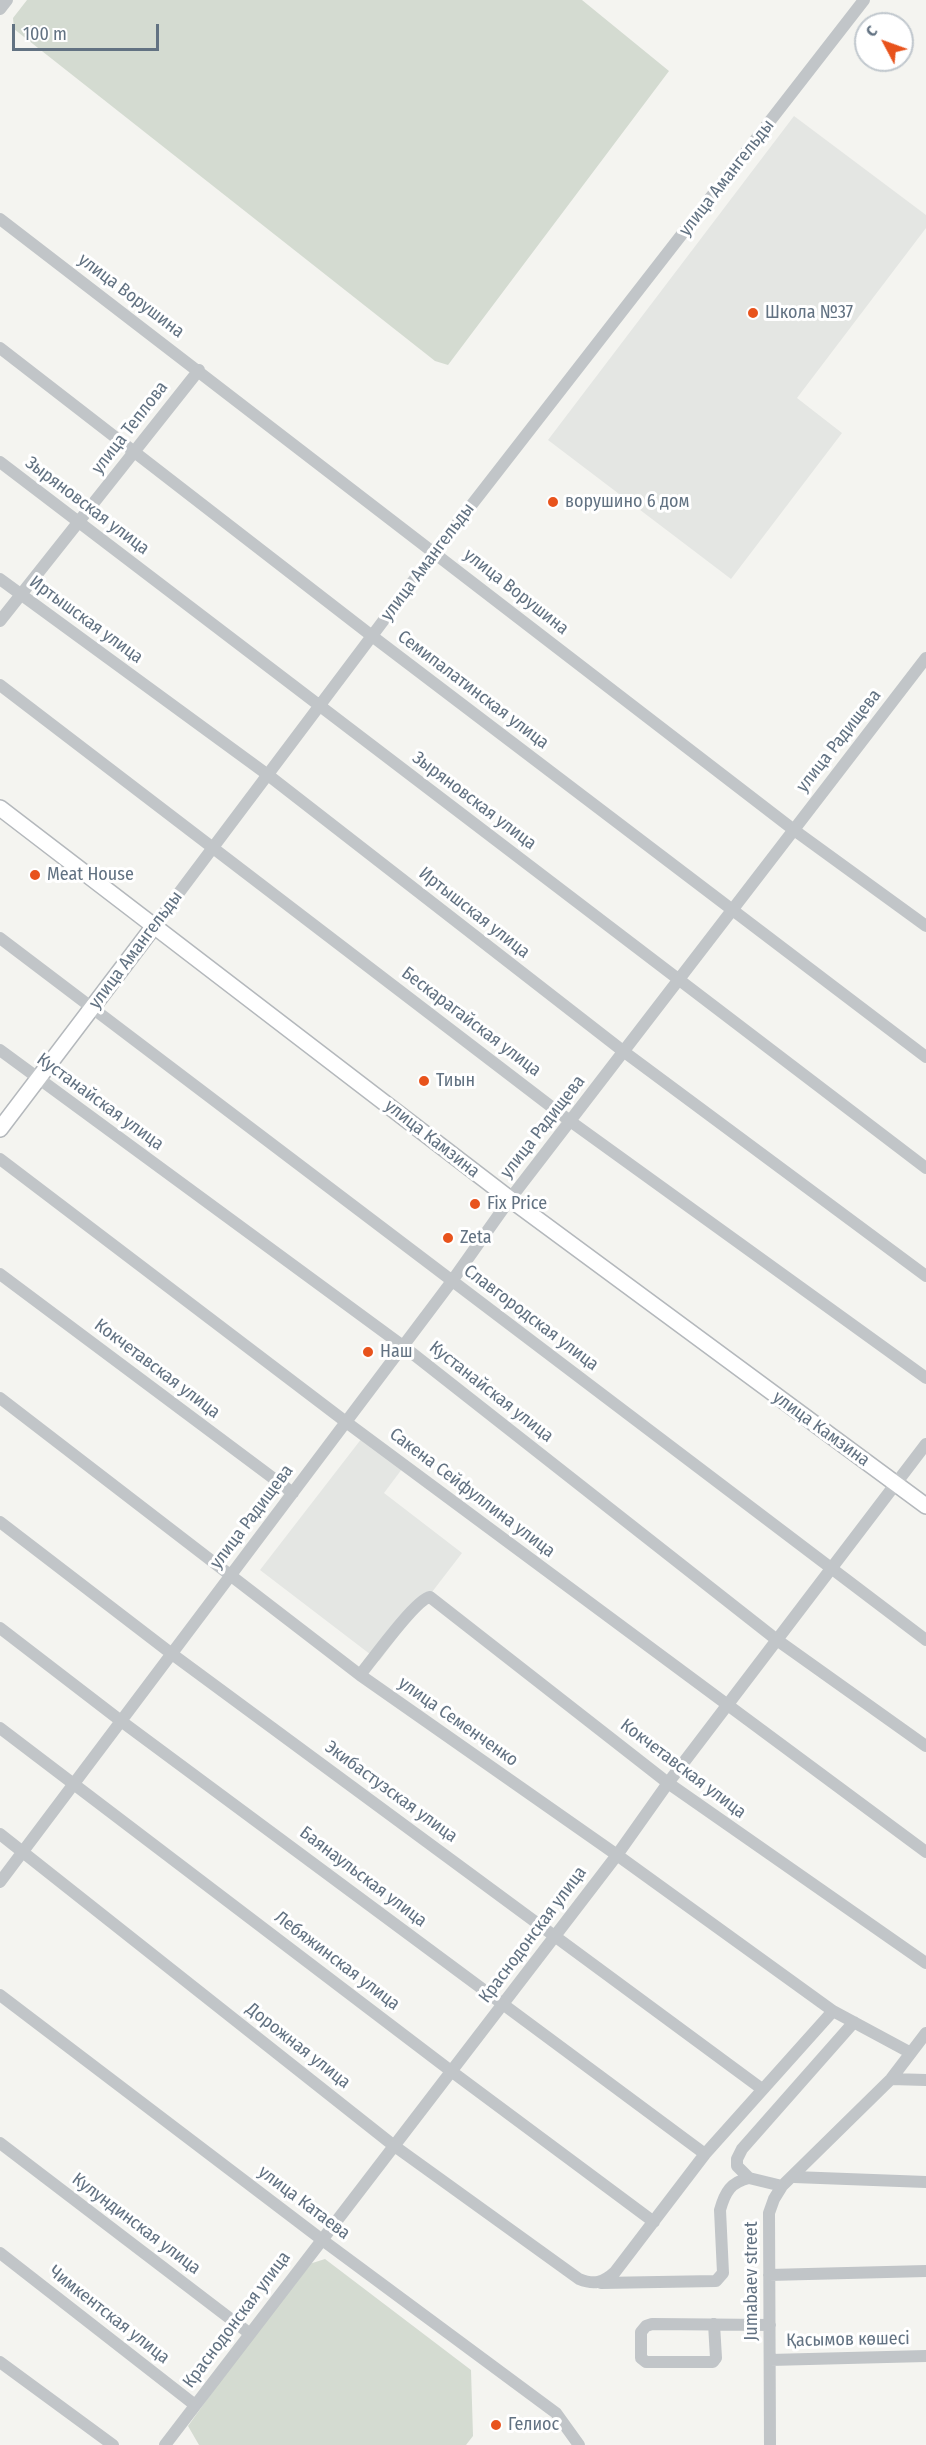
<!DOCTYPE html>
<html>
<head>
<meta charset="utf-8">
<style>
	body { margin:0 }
	#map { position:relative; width:926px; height:2445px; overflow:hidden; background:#f4f4f0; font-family:"Fira Sans Condensed",sans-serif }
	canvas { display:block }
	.north { position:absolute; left:854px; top:12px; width:60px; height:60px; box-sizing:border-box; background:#fff; border:2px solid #c0c7cd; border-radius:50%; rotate:311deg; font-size:16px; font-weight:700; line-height:24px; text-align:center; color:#627282 }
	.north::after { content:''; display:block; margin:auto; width:21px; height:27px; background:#e8531c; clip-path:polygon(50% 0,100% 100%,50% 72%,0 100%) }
	.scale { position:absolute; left:12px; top:24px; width:147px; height:27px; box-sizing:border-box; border:3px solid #627282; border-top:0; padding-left:8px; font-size:18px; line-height:21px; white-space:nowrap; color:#627282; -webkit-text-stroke:4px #fff; paint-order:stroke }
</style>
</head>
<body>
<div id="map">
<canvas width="926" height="2445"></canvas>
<div class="north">С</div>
<div class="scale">100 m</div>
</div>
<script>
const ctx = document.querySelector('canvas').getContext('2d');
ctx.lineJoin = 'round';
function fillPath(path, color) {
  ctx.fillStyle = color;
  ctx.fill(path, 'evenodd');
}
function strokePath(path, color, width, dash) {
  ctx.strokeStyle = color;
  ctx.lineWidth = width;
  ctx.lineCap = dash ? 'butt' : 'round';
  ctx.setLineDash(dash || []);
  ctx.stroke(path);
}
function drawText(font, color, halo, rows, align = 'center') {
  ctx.font = font + ' "Fira Sans Condensed",sans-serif';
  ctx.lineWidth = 6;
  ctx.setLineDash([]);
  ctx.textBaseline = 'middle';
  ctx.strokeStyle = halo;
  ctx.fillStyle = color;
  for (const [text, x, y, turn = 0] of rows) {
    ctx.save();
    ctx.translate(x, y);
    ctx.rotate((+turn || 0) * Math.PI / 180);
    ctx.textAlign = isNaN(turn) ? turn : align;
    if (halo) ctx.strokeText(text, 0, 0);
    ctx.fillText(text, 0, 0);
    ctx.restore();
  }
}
fillPath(new Path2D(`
	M794 116 926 215V228L797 398 842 433 731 579 548 440Z
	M362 1438 402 1469 384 1493 462 1553 379 1661 260 1570Z`), '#e4e6e3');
fillPath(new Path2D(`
	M27 0H582L669 71 448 365 435 361 14 29 13 18Z
	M325 2259 471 2370 473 2436 466 2445H199L188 2426 303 2266Z`), '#d4dbd1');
const major = new Path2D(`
	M0 808 510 1199 926 1506
	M0 1129 154 926`);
strokePath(major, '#b4b8bc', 18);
strokePath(new Path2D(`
	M0 9 7 0
	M0 219 794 830 926 926
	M0 348 372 636 926 1057
	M0 462 926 1168
	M0 579 268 775 623 1051 926 1276
	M0 621 199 370
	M0 685 570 1121 926 1378
	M154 926 435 552 864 0
	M0 938 926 1640
	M0 1050 403 1346 777 1640 926 1746
	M0 1159 346 1422 926 1852
	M0 1274 293 1493
	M0 1398 360 1675 617 1855 833 2011 911 2053
	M0 1522 172 1654 762 2089
	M0 1628 121 1721 705 2154
	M360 1675C372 1660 416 1599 430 1597L668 1783 926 1963
	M0 1728 451 2071 654 2222
	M0 1834 393 2145 579 2279C594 2285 603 2283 615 2272L705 2154 833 2011
	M0 1882 452 1281 510 1199 926 658
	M0 1995 321 2239 556 2413 579 2445
	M891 2079 926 2080
	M0 2143 249 2333
	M794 2177 926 2182
	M782 2186 749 2178 737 2166V2159L742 2149 854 2022
	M0 2253 195 2405
	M769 2275 926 2271
	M601 2283 716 2281 723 2273 720 2210C725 2192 731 2182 749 2178
	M714 2324 716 2358 713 2362H646L641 2358V2332L646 2326 652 2324 770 2325
	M770 2360 926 2356
	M0 2362 113 2445
	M165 2445 617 1855 668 1783 926 1444
	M770 2445 769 2213 774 2199 782 2186 891 2079 926 2033`), '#c1c5c8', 12);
strokePath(major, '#fff', 15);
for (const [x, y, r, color] of [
	[753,313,6,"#e8531c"],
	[553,502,6,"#e8531c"],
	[35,875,6,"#e8531c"],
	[424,1081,6,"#e8531c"],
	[475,1204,6,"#e8531c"],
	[448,1238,6,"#e8531c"],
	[368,1352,6,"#e8531c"],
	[496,2425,6,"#e8531c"]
]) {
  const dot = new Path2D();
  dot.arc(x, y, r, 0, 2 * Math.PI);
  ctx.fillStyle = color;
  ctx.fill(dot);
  strokePath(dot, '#fff', 2);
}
drawText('18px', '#627282', '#fff', [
	["улица Амангельды",727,178,-52],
	["улица Ворушина",131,296,37],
	["улица Теплова",130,428,-52],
	["Зыряновская улица",87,506,37],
	["улица Амангельды",428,562,-53],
	["улица Ворушина",516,592,38],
	["Иртышская улица",86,620,36],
	["Семипалатинская улица",473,690,37],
	["улица Радищева",839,741,-52],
	["Зыряновская улица",474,801,37],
	["Иртышская улица",474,913,38],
	["улица Амангельды",136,950,-53],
	["Бескарагайская улица",471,1022,37],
	["Кустанайская улица",100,1102,36],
	["улица Радищева",543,1127,-52],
	["улица Камзина",432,1139,38],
	["Славгородская улица",531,1318,37],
	["Кокчетавская улица",157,1369,37],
	["Кустанайская улица",491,1392,38],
	["улица Камзина",821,1429,36],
	["Сакена Сейфуллина улица",472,1493,37],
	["улица Радищева",252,1517,-53],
	["улица Семенченко",458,1722,35],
	["Кокчетавская улица",683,1769,37],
	["Экибастузская улица",391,1792,36],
	["Баянаульская улица",363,1877,37],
	["Краснодонская улица",533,1935,-53],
	["Лебяжинская улица",337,1961,37],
	["Дорожная улица",298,2046,38],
	["улица Катаева",304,2203,37],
	["Кулундинская улица",136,2224,37],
	["Jumabaev street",752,2281,-90],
	["Чимкентская улица",109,2315,38],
	["Краснодонская улица",237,2320,-53],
	["Қасымов көшесі",848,2340,-1]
]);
drawText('18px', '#627282', '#fff', [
	["Школа №37",765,313],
	["ворушино 6 дом",565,502],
	["Meat House",47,875],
	["Тиын",436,1081],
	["Fix Price",487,1204],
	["Zeta",460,1238],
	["Наш",380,1352],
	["Гелиос",508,2425]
], 'left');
</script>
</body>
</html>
